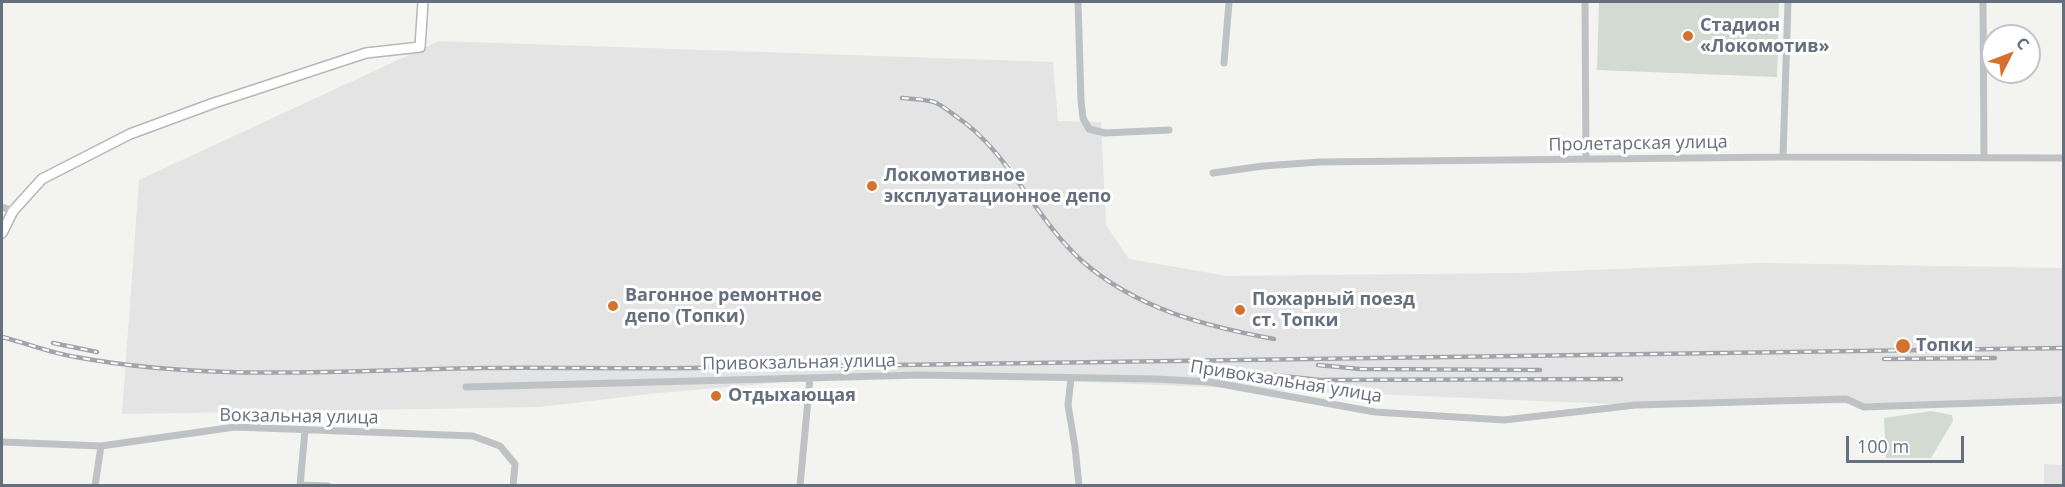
<!DOCTYPE html>
<html>
<head>
<meta charset="utf-8">
<style>
	body { margin:0 }
	#map { position:relative; width:2065px; height:487px; overflow:hidden; background:#f3f4f0; font-family:"Open Sans",sans-serif }
	canvas { display:block }
	.frame { position:absolute; inset:0; border:3px solid #656f7e; pointer-events:none }
	.north { position:absolute; left:1981px; top:24px; width:60px; height:60px; box-sizing:border-box; background:#fff; border:2px solid #c1c5cb; border-radius:50%; rotate:48deg; font-size:16px; font-weight:700; line-height:24px; text-align:center; color:#656f7e }
	.north::after { content:''; display:block; margin:auto; width:21px; height:27px; background:#d4712f; clip-path:polygon(50% 0,100% 100%,50% 72%,0 100%) }
	.scale { position:absolute; left:1846px; top:436px; width:118px; height:27px; box-sizing:border-box; border:3px solid #656f7e; border-top:0; padding-left:8px; font-size:18px; line-height:21px; white-space:nowrap; color:#656f7e; -webkit-text-stroke:4px #fff; paint-order:stroke }
</style>
</head>
<body>
<div id="map">
<canvas width="2065" height="487"></canvas>
<div class="frame"></div>
<div class="north">С</div>
<div class="scale">100 m</div>
</div>
<script>
const ctx = document.querySelector('canvas').getContext('2d');
ctx.lineJoin = 'round';
function fillPath(path, color) {
  ctx.fillStyle = color;
  ctx.fill(path, 'evenodd');
}
function strokePath(path, color, width, dash) {
  ctx.strokeStyle = color;
  ctx.lineWidth = width;
  ctx.lineCap = dash ? 'butt' : 'round';
  ctx.setLineDash(dash || []);
  ctx.stroke(path);
}
function drawText(font, color, halo, rows, align = 'center') {
  ctx.font = font + ' "Open Sans",sans-serif';
  ctx.lineWidth = 6;
  ctx.setLineDash([]);
  ctx.textBaseline = 'middle';
  ctx.strokeStyle = halo;
  ctx.fillStyle = color;
  for (const [text, x, y, turn = 0] of rows) {
    ctx.save();
    ctx.translate(x, y);
    ctx.rotate((+turn || 0) * Math.PI / 180);
    ctx.textAlign = isNaN(turn) ? turn : align;
    if (halo) ctx.strokeText(text, 0, 0);
    ctx.fillText(text, 0, 0);
    ctx.restore();
  }
}
fillPath(new Path2D(`
	M439 41 1053 62 1058 121 1101 122 1106 225 1129 259 1227 276 1520 273 1760 263 2063 268V402L1636 405 920 375 810 380 658 393 540 407 122 414 139 180Z
	M2044 464 2063 465V485H2044Z`), '#e3e4e3');
fillPath(new Path2D(`
	M1599 2H1779L1777 77 1597 70Z
	M1931 411 1952 415 1953 421 1931 458H1886L1884 418Z`), '#d3dad1');
const secondary = new Path2D(`
	M2 233 13 211 42 179 130 134 214 103 366 53 420 47 423 2`);
strokePath(secondary, '#b4b7bc', 12);
strokePath(new Path2D(`
	M1078 2 1081 101 1083 118 1089 129 1105 133 1169 130
	M1585 2 1586 159
	M1983 2 1984 158
	M1224 63 1229 2
	M1783 157 1788 2
	M1213 173 1263 166 1320 162 1783 157 2064 158
	M2 207 13 211
	M1071 378 1068 405 1075 447 1079 486
	M466 387 920 375 1156 379 1210 382 1375 412 1504 420 1636 405 1846 399 1864 407 2064 400
	M2 442 101 446 235 427 473 436 500 446 515 464 513 486
	M300 485 328 486
	M95 486 101 446
	M300 486 305 430
	M800 486 810 378`), '#bfc2c5', 7);
strokePath(secondary, '#fff', 9);
const rail = new Path2D(`
	M902 98C912 99 924 99 934 102 942 105 950 112 957 117 1010 153 1034 218 1082 261 1137 309 1205 326 1274 339
	M2 337C26 343 51 353 76 357 210 382 347 370 483 368 552 367 622 369 691 368L2064 348
	M53 343 97 352
	M1884 359 1995 358
	M1318 365 1360 369 1540 370
	M1199 367 1320 380 1621 379`);
strokePath(rail, '#a1a4aa', 4.5);
strokePath(rail, '#fff', 2, [7]);
for (const [x, y, r, color] of [
	[1688,36,6,"#d4712f"],
	[872,186,6,"#d4712f"],
	[613,306,6,"#d4712f"],
	[1240,310,6,"#d4712f"],
	[1903,346,8,"#d4712f"],
	[716,396,6,"#d4712f"]
]) {
  const dot = new Path2D();
  dot.arc(x, y, r, 0, 2 * Math.PI);
  ctx.fillStyle = color;
  ctx.fill(dot);
  strokePath(dot, '#fff', 2);
}
drawText('bold 18px', '#656f7e', '#fff', [
	["Стадион",1700,26],
	["«Локомотив»",1700,47],
	["Локомотивное",884,176],
	["эксплуатационное депо",884,197],
	["Вагонное ремонтное",625,296],
	["депо (Топки)",625,317],
	["Пожарный поезд",1252,300],
	["ст. Топки",1252,321],
	["Топки",1916,346],
	["Отдыхающая",728,396]
], 'left');
drawText('18px', '#656f7e', '#fff', [
	["Пролетарская улица",1638,144,-1],
	["Привокзальная улица",799,363,-1],
	["Привокзальная улица",1286,382,9],
	["Вокзальная улица",299,417,1]
]);
</script>
</body>
</html>
